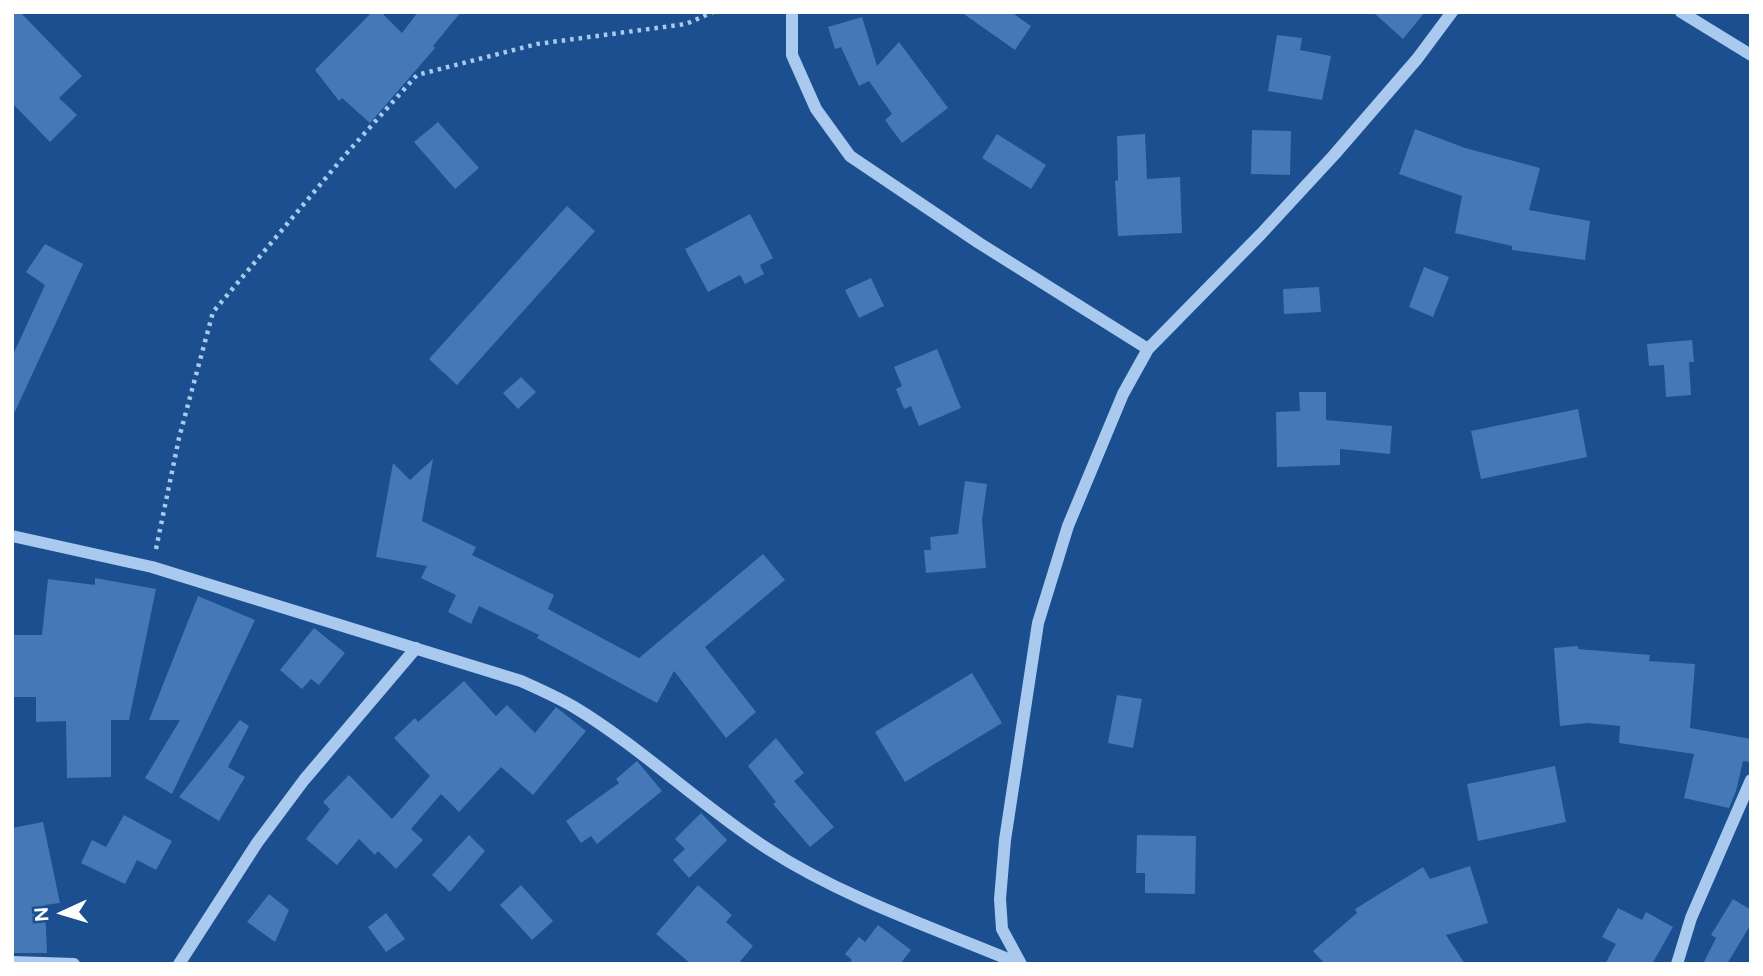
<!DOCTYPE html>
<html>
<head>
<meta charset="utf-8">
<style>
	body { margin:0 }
	#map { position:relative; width:1763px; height:976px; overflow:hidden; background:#1b4f8f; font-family:Figtree,sans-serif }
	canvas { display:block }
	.frame { position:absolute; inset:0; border:14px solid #fff; pointer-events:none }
	.north { position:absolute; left:28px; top:878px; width:70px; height:70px; -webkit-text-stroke:5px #1b4f8f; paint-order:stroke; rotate:266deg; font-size:19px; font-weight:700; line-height:28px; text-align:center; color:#fff }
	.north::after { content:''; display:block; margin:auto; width:24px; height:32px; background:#fff; clip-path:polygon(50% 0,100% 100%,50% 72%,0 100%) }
</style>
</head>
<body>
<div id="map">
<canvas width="1763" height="976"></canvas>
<div class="frame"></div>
<div class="north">N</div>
</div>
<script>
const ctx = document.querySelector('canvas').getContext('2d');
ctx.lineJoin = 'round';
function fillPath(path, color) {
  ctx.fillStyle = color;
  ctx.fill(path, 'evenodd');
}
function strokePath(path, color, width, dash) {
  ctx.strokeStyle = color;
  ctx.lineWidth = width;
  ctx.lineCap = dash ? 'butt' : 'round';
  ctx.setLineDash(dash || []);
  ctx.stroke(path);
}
fillPath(new Path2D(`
	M12 12H20L82 76 59 98 77 115 50 142 12 103Z
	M372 12H381L402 33 418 12H461L433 46 435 48 370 123 342 98 339 101 315 70Z
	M961 12H1011L1031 26 1015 50Z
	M1373 12H1425L1403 39Z
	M862 17 877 66 899 42 948 108 902 143 885 120 892 114 869 81 859 86 841 47 835 49 828 27Z
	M1277 35 1302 38 1300 50 1331 56 1322 100 1268 91Z
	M438 122 479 168 455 189 414 142Z
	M1415 129 1465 148 1540 168 1529 210 1590 221 1585 260 1512 250V246L1455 233 1462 196 1399 174Z
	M1252 130 1291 131 1290 175 1251 174Z
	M997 134 1046 165 1031 189 982 158Z
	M1145 134 1147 179 1180 177 1182 233 1118 236 1115 181 1118 180 1117 136Z
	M567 206 595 231 457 385 429 359Z
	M750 214 773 258 760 265 764 274 745 284 740 275 708 292 685 249Z
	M45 244 83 264 12 418V357L45 285 26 272Z
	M1424 267 1449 277 1433 317 1409 307Z
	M871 278 884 306 859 318 845 290Z
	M1319 287 1321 312 1284 314 1283 289Z
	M1692 340 1694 362H1689L1691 395 1666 397 1664 365 1649 366 1647 344Z
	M937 349 961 408 919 426 911 406 904 409 896 389 902 386 894 367Z
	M521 377 536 392 518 409 503 393Z
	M1299 392H1326V420L1392 426 1390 454 1340 449V465L1277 467 1276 412 1300 411Z
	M1578 409 1587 457 1481 479 1471 431Z
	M433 459 422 521 476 547 472 555 554 595 548 609 639 658 763 554 785 580 705 647 756 712 726 738 674 671 657 703 537 638 539 635 479 606 471 624 448 612 456 595 421 578 427 566 376 557 393 463 410 480Z
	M965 481 987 484 982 520 986 568 926 573 924 550H931L930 537 958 534Z
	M95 578 156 589 129 720H111V777L67 778 66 721 36 722V697H12V635H42L48 579 95 585Z
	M198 596 255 620 172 794 145 778 180 720H149Z
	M314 628 345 653 319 685 311 679 302 689 280 670Z
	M1578 646V649L1650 655 1649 661 1695 664 1690 728 1751 739V762L1743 761 1736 791 1729 808 1684 798 1694 754 1619 743 1620 726 1588 723 1560 726 1554 648Z
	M972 673 1002 723 905 782 875 732Z
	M464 681 496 716 507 705 535 733 556 707 586 731 533 795 501 767 459 812 441 794 411 829 423 840 396 869 378 851 375 855 359 839 337 865 306 839 330 809 323 802 349 775 392 819 430 776 394 738 415 718 418 722Z
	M1117 695 1142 699 1133 748 1108 743Z
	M240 720 249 726 228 767 245 777 219 821 179 797Z
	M776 738 804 773 794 781 834 827 810 847 773 804 776 802 748 766Z
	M637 761 662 791 597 844 591 836 581 843 566 821 619 783 616 779Z
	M1555 766 1566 822 1478 841 1467 784Z
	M701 813 727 840 689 878 673 860 685 849 675 839Z
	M124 815 172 841 156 870 137 860 125 884 81 863 92 840 106 847Z
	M43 822 60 903 45 905 47 953H12V828Z
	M469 835 485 851 450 892 432 875Z
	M1137 835 1196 836 1195 894 1145 893V873H1136Z
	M1470 866 1488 923 1446 935 1465 964H1325L1313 951 1357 913 1355 909 1423 867 1430 879Z
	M521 885 553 921 532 940 500 905Z
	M698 885 732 915 726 922 753 946 738 964H691L656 934Z
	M269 894 289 910 275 942 247 922Z
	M1733 899 1751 910V924L1727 964H1703L1716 938 1711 935Z
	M1618 908 1642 920 1646 912 1673 927 1652 964H1605L1616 944 1602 937Z
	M386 913 405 939 386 952 368 927Z
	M878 925 911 950 900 964H849L852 960 845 954 859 937 865 942Z`), '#4478b7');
strokePath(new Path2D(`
	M156 549 179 438 213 312 346 154 417 75 537 44 686 24 713 12`), '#a9c9ee', 4.5, [3.5, 5]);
strokePath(new Path2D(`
	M792 12V55L816 109 850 156 979 243 1148 349
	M1681 12 1751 55
	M12 536 152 567 521 681C539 689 557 697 574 707 642 748 701 806 768 849 846 899 934 928 1020 964
	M12 962 74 964
	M179 964 257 843 304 780 416 648
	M1021 964 1002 929 1000 899 1005 840 1038 623 1068 526 1123 394 1148 349 1261 234 1334 155 1417 59 1452 12
	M1677 964 1691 918 1751 780`), '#a9c9ee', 12);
</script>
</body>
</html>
